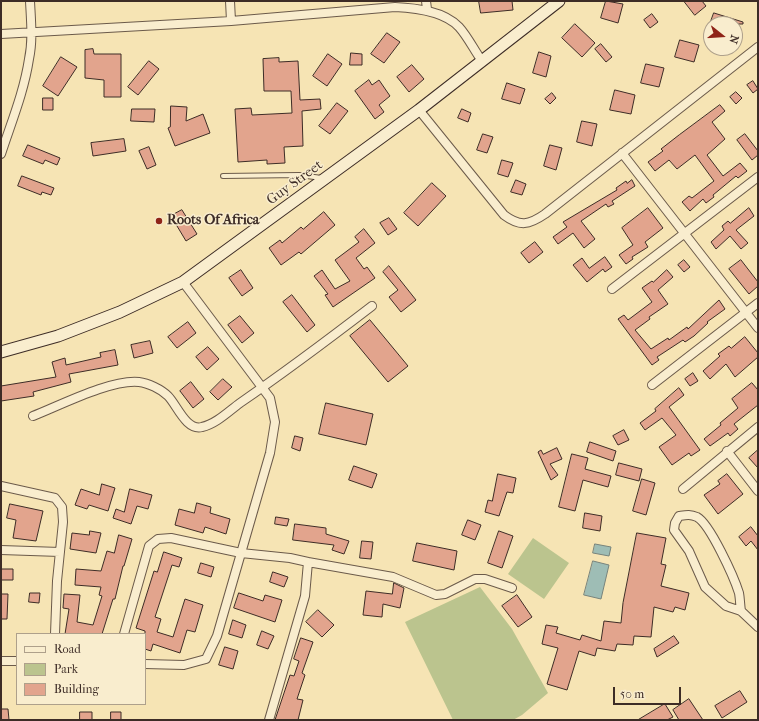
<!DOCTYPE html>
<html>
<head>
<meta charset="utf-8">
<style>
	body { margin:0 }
	#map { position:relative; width:759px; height:721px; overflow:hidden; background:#f6e4b4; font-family:"IM FELL French Canon",serif }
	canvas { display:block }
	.frame { position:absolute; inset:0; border:2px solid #3d2c26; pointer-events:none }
	.legend { position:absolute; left:16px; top:633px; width:130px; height:72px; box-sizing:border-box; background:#f9edce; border:1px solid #aea08b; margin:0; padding:5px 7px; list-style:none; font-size:12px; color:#3d2c26 }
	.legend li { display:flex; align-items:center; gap:8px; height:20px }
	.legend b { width:20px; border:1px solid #aea08b }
	.north { position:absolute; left:703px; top:16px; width:40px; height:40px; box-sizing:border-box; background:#f9edce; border:1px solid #aea08b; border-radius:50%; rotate:107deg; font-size:11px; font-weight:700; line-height:16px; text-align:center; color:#3d2c26 }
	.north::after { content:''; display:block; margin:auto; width:14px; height:18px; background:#8f2418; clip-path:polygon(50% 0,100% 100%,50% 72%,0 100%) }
	.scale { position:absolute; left:613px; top:687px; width:68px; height:18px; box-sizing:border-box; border:2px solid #3d2c26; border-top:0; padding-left:5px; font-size:12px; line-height:14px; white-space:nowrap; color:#3d2c26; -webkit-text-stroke:3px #f9edce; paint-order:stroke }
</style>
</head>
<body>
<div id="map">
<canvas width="759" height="721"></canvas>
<div class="frame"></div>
<ul class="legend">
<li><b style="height:5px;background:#f9edce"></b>Road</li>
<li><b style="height:11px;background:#bbc48e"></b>Park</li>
<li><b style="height:11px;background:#e2a48d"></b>Building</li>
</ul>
<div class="north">N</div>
<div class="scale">50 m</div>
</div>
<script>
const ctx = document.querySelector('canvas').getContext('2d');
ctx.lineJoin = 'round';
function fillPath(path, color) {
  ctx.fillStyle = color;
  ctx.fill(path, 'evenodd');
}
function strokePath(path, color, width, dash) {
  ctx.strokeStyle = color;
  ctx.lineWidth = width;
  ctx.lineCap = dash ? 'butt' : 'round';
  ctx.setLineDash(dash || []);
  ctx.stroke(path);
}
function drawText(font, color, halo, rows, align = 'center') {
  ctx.font = font + ' "IM FELL French Canon",serif';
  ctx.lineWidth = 3;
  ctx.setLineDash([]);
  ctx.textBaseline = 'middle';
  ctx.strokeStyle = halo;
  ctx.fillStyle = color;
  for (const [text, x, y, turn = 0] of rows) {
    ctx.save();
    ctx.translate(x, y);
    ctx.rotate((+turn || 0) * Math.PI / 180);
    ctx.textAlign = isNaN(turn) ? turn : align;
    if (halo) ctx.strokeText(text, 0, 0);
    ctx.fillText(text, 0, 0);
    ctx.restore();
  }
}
fillPath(new Path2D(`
	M533 538 569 563 544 599 508 574Z
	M480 587 512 629 548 693 522 715 513 720H453L405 622Z`), '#bbc48e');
const water = new Path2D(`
	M595 544 611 547 609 556 593 553Z
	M593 561 609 565 601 599 584 595Z`);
fillPath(water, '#9ebdb5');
strokePath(water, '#77837c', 1);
const building = new Path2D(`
	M479 1H512L513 10 481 13Z
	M606 1 623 4 618 23 601 18Z
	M684 1H702L706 6 695 15Z
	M714 13 743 22V24H710Z
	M652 14 658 22 650 28 644 20Z
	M575 24 595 43 582 57 562 38Z
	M387 33 400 42 384 63 371 54Z
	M680 40 699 45 694 62 675 57Z
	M601 44 612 57 606 62 595 49Z
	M93 49 94 54H121V97H104V80L85 78V50Z
	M539 52 551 56 546 77 533 73Z
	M351 53 362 54V65H350Z
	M328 54 342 64 327 86 313 76Z
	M61 57 77 67 58 96 43 86Z
	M279 58V62L298 61 300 100 320 99 321 109 302 111 303 146 284 147 285 163 267 164V160L238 162 235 109 251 108 252 115 292 113 291 91H264L263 59Z
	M149 61 159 69 138 95 128 87Z
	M646 64 664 68 659 87 641 83Z
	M412 65 424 79 409 92 397 77Z
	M369 80 372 85 379 80 390 96 379 105 384 112 375 119 355 91Z
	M753 81 758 89 753 93 747 85Z
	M507 83 525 89 520 104 502 99Z
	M615 90 635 95 631 114 610 110Z
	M736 92 742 98 736 104 730 97Z
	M552 93 556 98 550 104 545 99Z
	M43 98H53V110H43Z
	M337 103 348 111 330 134 319 126Z
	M720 105 725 111 712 122 725 139 707 155 723 176 740 163 747 171 738 178 736 176 713 195 714 197 706 203 703 199 690 211 682 202 689 196 692 198 714 181 695 155 677 169 669 160 655 171 648 162 663 151 661 149 679 135Z
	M171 106 187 107 186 121 203 114 210 133 175 146 168 128 170 127Z
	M132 109H155L154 122 131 121Z
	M462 109 471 113 468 122 458 118Z
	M582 121 597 124 592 146 577 142Z
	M483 134 493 137 487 153 477 150Z
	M745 134 758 151V155L752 160 737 140Z
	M124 139 126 151 93 156 91 143Z
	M28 145 60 158 57 165 45 160 43 164 23 156Z
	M550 145 562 148 556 170 544 166Z
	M149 147 156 165 147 169 139 151Z
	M502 160 513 163 508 177 498 174Z
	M22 176 54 188 51 195 42 192 41 195 18 186Z
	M516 180 526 184 522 195 511 192Z
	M632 180 635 186 612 201 614 204 608 207 606 204 581 221 595 239 584 248 573 233 558 244 553 237 567 227 563 222 617 190 616 188 626 181 627 183Z
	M432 183 446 196 418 226 404 213Z
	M648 208 663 228 645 242 648 247 632 257 633 259 626 264 619 255 633 245 622 228Z
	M749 208 754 216 736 230 748 243 741 249 730 236 716 249 711 242 724 230 722 226 728 221 730 223Z
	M182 210 197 234 186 241 171 216Z
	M324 212 335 225 301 254 299 252 281 265 269 248 280 240 282 243 301 227 303 229Z
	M389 218 397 229 388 235 380 223Z
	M364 229 375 243 356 258 364 269 367 267 375 278 333 307 325 295 328 294 314 276 322 270 335 289 350 281 335 260 359 242 355 237Z
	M535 242 543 252 529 263 521 253Z
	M605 257 612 267 605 272 603 269 587 282 573 265 582 258 589 268Z
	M684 260 690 267 684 272 678 265Z
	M741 260 758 282V286L749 294 729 269Z
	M389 266 416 300 401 312 389 297 398 290 383 272Z
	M241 270 253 288 242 296 229 278Z
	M667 270 673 277 658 290 668 304 649 317 650 319 635 330 651 349 668 338 669 340 687 327 688 329 719 300 725 309 707 322 708 323 694 336 685 342 683 340 657 357 659 360 652 365 618 319 624 315 628 320 652 302 642 288 652 281 653 282Z
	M292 295 315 325 307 332 283 302Z
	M240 316 254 333 242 343 228 325Z
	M370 320 408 366 388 382 350 336Z
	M188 322 196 333 177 348 168 337Z
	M745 337 758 353V357L735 377 726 364 710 379 703 371 720 356 718 354 729 346 731 348Z
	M150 341 153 353 134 358 131 345Z
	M208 347 219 359 207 370 196 357Z
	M115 350 118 365 69 374 71 382 33 392 34 396 1 401V386L56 377 52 362 65 358 66 365 101 357 100 353Z
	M693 373 698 381 690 386 685 379Z
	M223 379 232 387 218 400 210 392Z
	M191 382 204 399 193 408 180 391Z
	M752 383 758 390V405L734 424 738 429 730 436 728 433 710 446 704 439 721 425 720 423 738 408 732 399Z
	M679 388 684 395 669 407 700 450 691 456 689 453 672 465 659 447 676 435 662 418 645 430 640 423 656 411 655 409Z
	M326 403 373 414 366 445 319 434Z
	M624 430 629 440 618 445 613 436Z
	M295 436 303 438 300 451 292 448Z
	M590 442 616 451 613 461 587 452Z
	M557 448 562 459 550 464 558 475 551 480 538 452 541 450 543 454Z
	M758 450V468L749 458Z
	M572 454 588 458 585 469 611 476 608 487 583 480 575 511 559 507Z
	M619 463 642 469 639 481 616 475Z
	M354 466 377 474 372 488 349 480Z
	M498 474 516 478 513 493 507 492 499 516 485 512 488 500 492 501Z
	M727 474 743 494 718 514 704 495 720 484 718 481Z
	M642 479 655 483 646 515 633 511Z
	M102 484 115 488 108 511 89 505 87 509 75 505 81 489 99 495Z
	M130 489 152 495 148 509 137 506 131 524 113 518 116 509 124 512Z
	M197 503 211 507 210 513 230 519 226 534 205 527 203 533 175 525 179 509 194 513Z
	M10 504 43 511 36 541 13 538 16 520 7 518Z
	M585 513 602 516 600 531 583 528Z
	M276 517 289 519 287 526 275 524Z
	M468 520 481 525 475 540 462 535Z
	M295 524 326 528V534L349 541 344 554 332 550 334 545 293 540Z
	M751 527 758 536V550L751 541 746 546 739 537Z
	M90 531 101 533 96 553 70 549 72 533 89 535Z
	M499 531 513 536 502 568 488 563Z
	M637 533 666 538 661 564 666 565 661 586 689 593 685 610 675 607 673 612 654 607 651 637 634 636 633 645 617 644 615 651 597 648 595 656 579 651 567 690 547 684 558 648 542 644 546 625 558 627 556 633 580 640 582 635 601 641 604 621 621 623 623 603Z
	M119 535 132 539 124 566H123L115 599H113L102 634H65L69 609 63 608 64 594 80 595 77 622 93 625 102 596 99 595 101 587 75 585 76 569 101 571 107 551 114 553Z
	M362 541 373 542 371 559 360 558Z
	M417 543 457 551 454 570 413 561Z
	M164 552 182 558 179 567 172 565 155 617 161 619 157 632 173 637 185 599 203 605 195 632 187 630 180 653 153 644 151 651 145 649V631L136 628 154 571 157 572Z
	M201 563 214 567 211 577 198 573Z
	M1 569H13V580H1Z
	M273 572 288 577 284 587 270 582Z
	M394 583 404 588 400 608 383 604 382 617 363 615 366 591 392 594Z
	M30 593H40L39 603 29 602Z
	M239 593 263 601 265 595 282 600 275 622 234 608Z
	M1 594H8L7 619H1Z
	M517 595 532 617 518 627 502 606Z
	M318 610 334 625 322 637 306 622Z
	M233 620 246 625 242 638 229 634Z
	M262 631 274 636 268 649 257 645Z
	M674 636 679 643 657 657 654 649Z
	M301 638 313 642 302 673 305 675 297 699 303 700 298 720H275L290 675 294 676 299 661 294 659Z
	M225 647 238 651 233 669 219 665Z
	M740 691 747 702 722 718 715 706Z
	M689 699 703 720H679L673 710Z
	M665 704 673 717 667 720H638Z
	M1 709H8L9 720H1Z
	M80 712H92V720H80Z
	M111 712H121V720H111Z`);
fillPath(building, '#e2a48d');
strokePath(building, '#3d2c26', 1);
const lane = new Path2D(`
	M223 176 299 175 322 178`);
const street = new Path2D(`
	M230 1 231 21
	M426 1 427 9
	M1 34 231 21 395 7C416 8 444 11 459 27 468 37 474 50 482 61
	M419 110 504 215C520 227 529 225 545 214L758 47
	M622 153 758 328
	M1 154C11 123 24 92 29 59 33 40 31 21 30 1
	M612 289 758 177
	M652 385 758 303
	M33 416C59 406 111 379 139 382 148 383 161 389 168 396 177 405 186 431 202 427 216 424 229 411 240 403 285 372 329 339 372 306
	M727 451 758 491
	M1 486 55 498 62 507 63 522 57 581 55 634
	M683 489 758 427
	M1 550 60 552
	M308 562 393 577 436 595 445 594 475 579H485L512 588
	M741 611C740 605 740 598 739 593 734 577 710 524 697 517 690 514 686 515 679 516L675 523 674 530 689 551 705 587 726 606 741 611 758 627
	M124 634 149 546 158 539 171 538 241 553 290 558 308 562 305 596 269 720
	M1 661H17
	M145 664 184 665 206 659 217 636 270 453 275 422 270 398 183 282`);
const secondary = new Path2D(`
	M1 352 58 336 120 312 183 282 419 110 559 1`);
strokePath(lane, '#6b5a4a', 6);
strokePath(street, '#6b5a4a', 10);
strokePath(secondary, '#3d2c26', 13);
strokePath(lane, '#f9edce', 4);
strokePath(street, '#f9edce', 8);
strokePath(secondary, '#f9edce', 11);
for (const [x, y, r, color] of [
	[159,221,4,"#8f2418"]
]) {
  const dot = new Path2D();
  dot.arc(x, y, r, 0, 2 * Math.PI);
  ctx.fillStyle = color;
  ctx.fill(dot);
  strokePath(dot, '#f9edce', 1.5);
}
drawText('14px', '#3d2c26', '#f9edce', [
	["Guy Street",295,183,-36]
]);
drawText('bold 14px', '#3d2c26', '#f9edce', [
	["Roots Of Africa",167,221]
], 'left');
</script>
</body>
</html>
